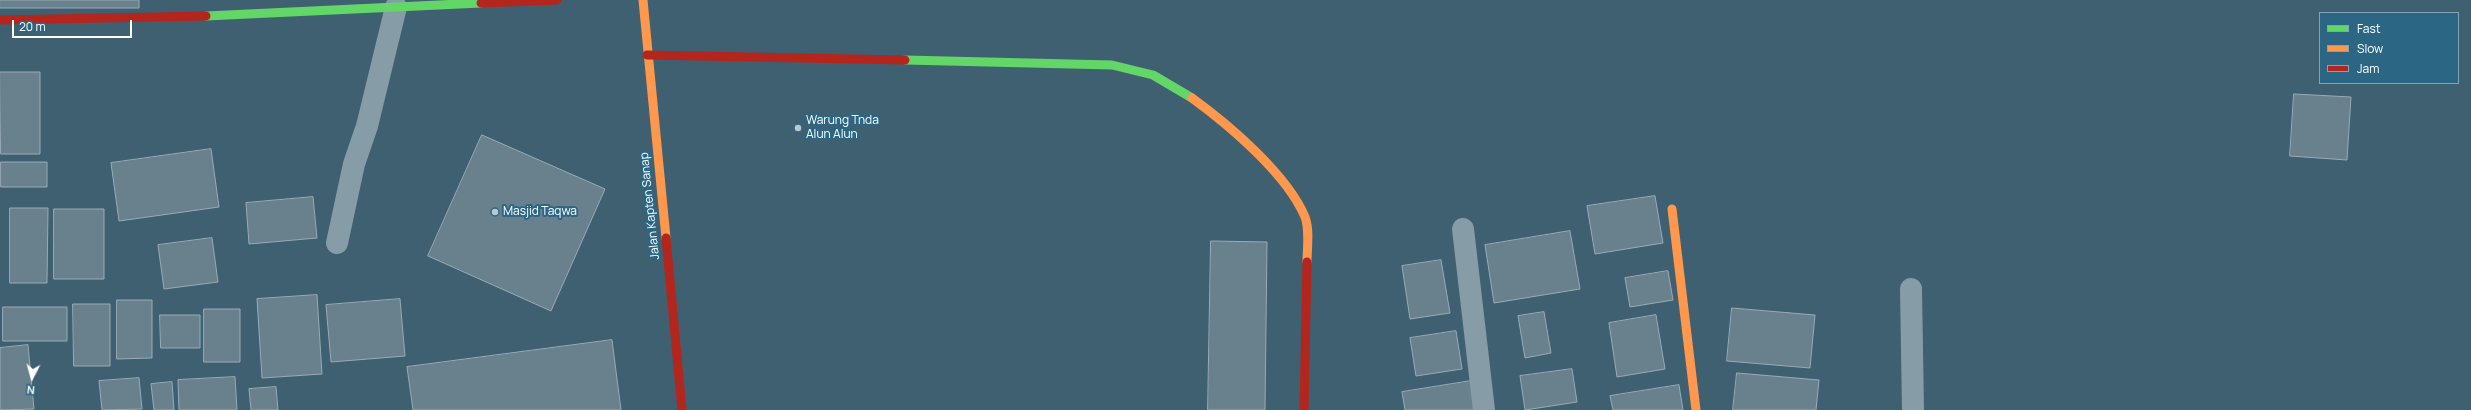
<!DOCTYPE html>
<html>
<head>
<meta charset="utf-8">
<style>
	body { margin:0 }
	#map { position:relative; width:2471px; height:410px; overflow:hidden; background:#3f6071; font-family:Manrope,sans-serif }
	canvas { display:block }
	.legend { position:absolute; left:2319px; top:12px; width:140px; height:72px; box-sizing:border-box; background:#2b6785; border:1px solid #80a4b6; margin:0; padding:5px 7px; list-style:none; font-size:12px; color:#fff }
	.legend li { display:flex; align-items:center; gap:8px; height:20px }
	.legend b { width:20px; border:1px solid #80a4b6 }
	.north { position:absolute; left:12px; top:358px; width:40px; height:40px; -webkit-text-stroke:3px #2b6785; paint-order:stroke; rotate:186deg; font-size:11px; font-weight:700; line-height:16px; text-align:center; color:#fff }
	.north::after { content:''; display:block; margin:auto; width:14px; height:18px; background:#fff; clip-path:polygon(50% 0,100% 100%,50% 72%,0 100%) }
	.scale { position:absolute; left:12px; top:20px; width:120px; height:18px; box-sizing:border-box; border:2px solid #fff; border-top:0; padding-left:5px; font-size:12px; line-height:14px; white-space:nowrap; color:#fff; -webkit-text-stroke:3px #2b6785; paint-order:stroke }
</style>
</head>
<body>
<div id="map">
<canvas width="2471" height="410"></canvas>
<ul class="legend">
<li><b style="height:5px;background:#63d668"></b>Fast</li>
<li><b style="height:5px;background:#ff974d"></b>Slow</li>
<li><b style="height:5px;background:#b3261e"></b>Jam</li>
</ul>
<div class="north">N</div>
<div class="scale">20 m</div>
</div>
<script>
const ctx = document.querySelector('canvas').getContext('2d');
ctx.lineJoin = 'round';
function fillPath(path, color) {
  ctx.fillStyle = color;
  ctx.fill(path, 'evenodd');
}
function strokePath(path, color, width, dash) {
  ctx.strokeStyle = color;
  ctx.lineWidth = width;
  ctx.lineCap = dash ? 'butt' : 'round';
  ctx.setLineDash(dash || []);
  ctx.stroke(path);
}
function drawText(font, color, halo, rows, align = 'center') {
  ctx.font = font + ' Manrope,sans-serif';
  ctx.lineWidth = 4;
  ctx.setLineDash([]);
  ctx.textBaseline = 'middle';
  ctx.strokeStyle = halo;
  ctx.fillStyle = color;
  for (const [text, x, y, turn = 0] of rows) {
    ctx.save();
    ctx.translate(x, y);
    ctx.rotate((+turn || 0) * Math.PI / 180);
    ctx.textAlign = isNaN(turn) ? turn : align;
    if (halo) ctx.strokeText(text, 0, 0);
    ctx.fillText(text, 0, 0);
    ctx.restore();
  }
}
const building = new Path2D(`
	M0 0H139V8H0Z
	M0 72H40V154H1Z
	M2294 94 2351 97 2347 160 2290 156Z
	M482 135 605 189 551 311 428 256Z
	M211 149 219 207 119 221 111 163Z
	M1 162H47V187H1Z
	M1655 196 1663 243 1595 254 1587 206Z
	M313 197 317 238 249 244 246 203Z
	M10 208H48L47 283H10Z
	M54 209H104V279H54Z
	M1570 231 1580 289 1494 303 1485 245Z
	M212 238 218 282 164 289 158 245Z
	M1211 241 1267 242 1265 410H1208Z
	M1441 260 1450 313 1410 319 1402 266Z
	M1668 271 1673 300 1630 307 1625 278Z
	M317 295 322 374 262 378 257 299Z
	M400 299 405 356 331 362 326 305Z
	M117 300H152V358L117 359Z
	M73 304H110V366H74Z
	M3 307H67V341H3Z
	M1732 308 1815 315 1810 368 1727 361Z
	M204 309H240V362H204Z
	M1544 312 1551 353 1525 358 1518 316Z
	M160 315H200V348H161Z
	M1656 315 1665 369 1617 377 1609 323Z
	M1456 331 1462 369 1416 376 1410 338Z
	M612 340 621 410H413L407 367Z
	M28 345 34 409 0 410V348Z
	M1572 369 1577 402 1525 410 1520 376Z
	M1737 373 1819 380 1816 410H1733Z
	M235 377 237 410H179L178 380Z
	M139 378 142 409 102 410 99 381Z
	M1471 381 1476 410H1405L1402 392Z
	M172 382 174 410H154L151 384Z
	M1679 385 1683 410H1613L1610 396Z
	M276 387 278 410H251L249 389Z`);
fillPath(building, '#68818d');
strokePath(building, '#99abb5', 1);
strokePath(new Path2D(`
	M337 243 354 164 367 126 396 7`), '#869ca7', 22);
strokePath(new Path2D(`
	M1463 229 1484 410
	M1911 289 1913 410`), '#869ca7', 22);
strokePath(new Path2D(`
	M206 16 481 3
	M905 60 1112 65 1153 75 1192 98`), '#63d668', 9);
strokePath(new Path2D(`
	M643 0 666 238
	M1192 98C1229 125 1287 174 1305 217 1310 230 1307 248 1307 262
	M1672 209 1696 410`), '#ff974d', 9);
strokePath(new Path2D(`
	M481 3 557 0
	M0 20 206 16
	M647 55 905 60
	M666 238 682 410
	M1304 410 1307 262`), '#b3261e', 9);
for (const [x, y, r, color] of [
	[798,128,4,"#bcc7cd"],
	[495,212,4,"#bcc7cd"]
]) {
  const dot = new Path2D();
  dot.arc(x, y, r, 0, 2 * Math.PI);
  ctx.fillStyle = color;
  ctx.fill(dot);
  strokePath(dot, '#2b6785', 1.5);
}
drawText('12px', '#fff', '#2b6785', [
	["Warung Tnda",806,121],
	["Alun Alun",806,135],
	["Masjid Taqwa",503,212]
], 'left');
drawText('12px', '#fff', '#2b6785', [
	["Jalan Kapten Sanap",650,206,-96]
]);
</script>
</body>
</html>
